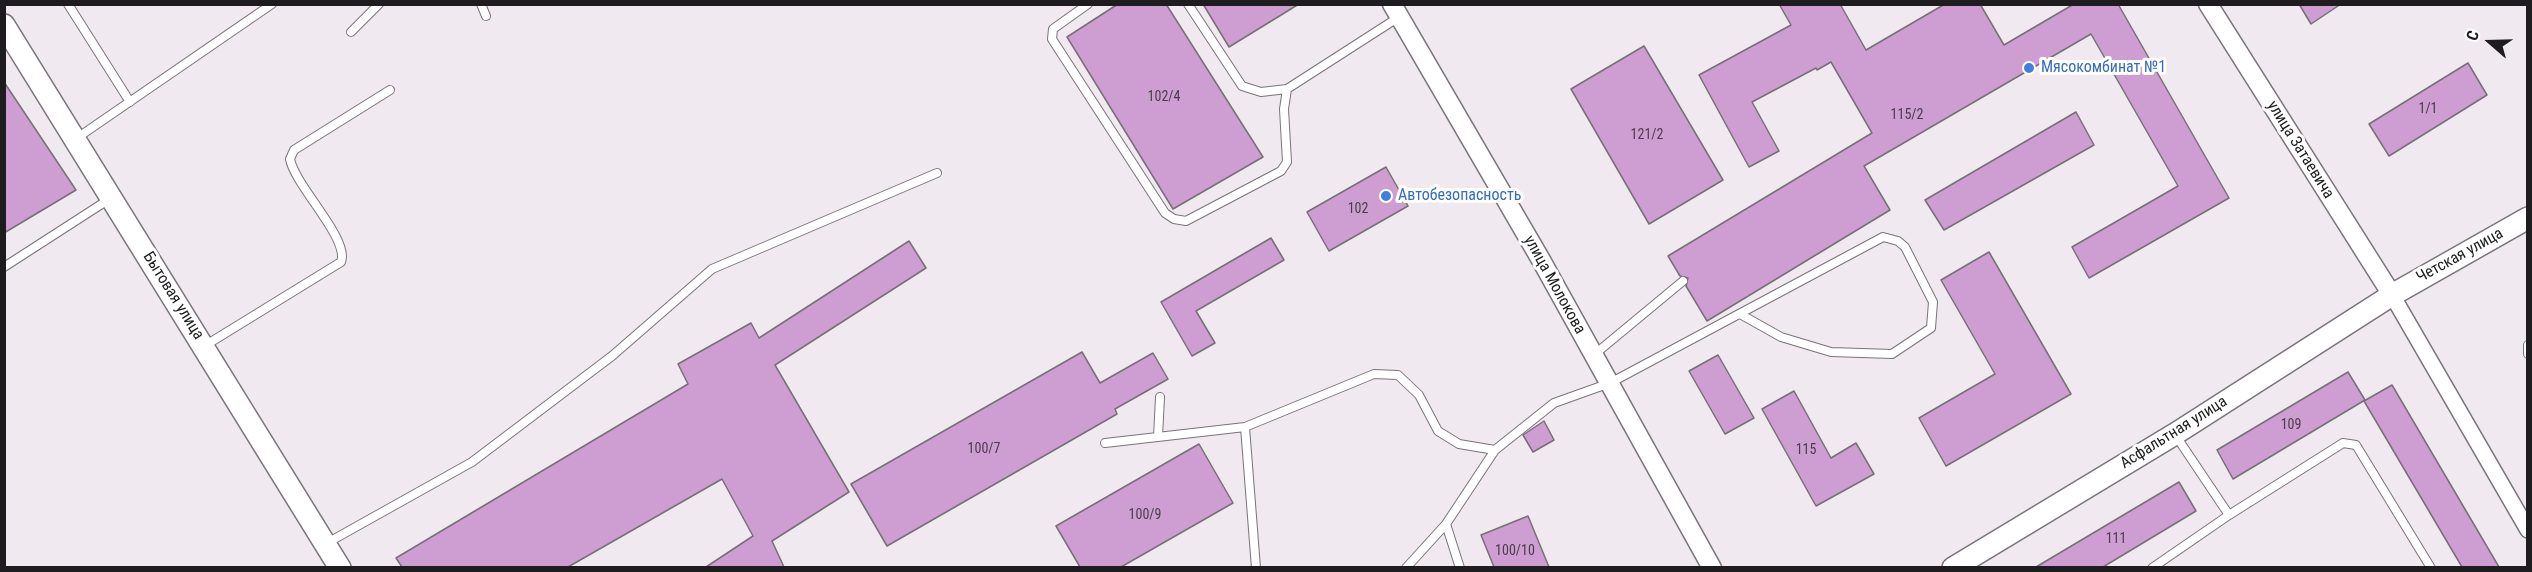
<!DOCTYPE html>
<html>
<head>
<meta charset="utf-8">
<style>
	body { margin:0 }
	#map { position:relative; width:2532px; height:572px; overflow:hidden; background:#f0eaf0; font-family:"Roboto Condensed",sans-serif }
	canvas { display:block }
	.frame { position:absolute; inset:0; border:6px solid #1e1c1e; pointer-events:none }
	.north { position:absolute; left:2460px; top:12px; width:60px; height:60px; -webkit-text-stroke:4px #fff; paint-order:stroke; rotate:290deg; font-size:16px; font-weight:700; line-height:24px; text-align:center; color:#1e1c1e }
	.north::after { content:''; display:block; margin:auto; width:21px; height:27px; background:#1e1c1e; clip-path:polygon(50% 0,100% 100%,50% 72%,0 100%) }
</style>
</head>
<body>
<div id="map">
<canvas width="2532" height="572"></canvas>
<div class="frame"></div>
<div class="north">С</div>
</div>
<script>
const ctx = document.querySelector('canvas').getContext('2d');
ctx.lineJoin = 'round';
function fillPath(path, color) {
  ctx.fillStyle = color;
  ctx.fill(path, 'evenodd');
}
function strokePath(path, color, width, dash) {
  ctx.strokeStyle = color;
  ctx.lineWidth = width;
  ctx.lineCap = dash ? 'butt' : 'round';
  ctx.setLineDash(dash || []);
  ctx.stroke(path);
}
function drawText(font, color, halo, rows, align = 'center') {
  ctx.font = font + ' "Roboto Condensed",sans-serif';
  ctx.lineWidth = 6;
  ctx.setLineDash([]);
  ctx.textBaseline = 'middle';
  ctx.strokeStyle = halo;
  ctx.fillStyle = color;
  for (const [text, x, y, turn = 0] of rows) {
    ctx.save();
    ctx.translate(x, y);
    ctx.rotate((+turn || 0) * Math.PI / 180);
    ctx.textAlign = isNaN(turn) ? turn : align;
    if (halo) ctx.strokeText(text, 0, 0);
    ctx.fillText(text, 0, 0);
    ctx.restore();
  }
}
const building = new Path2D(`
	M1118 4H1166L1263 157 1173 209 1067 37Z
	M1203 4H1299L1229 47Z
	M1779 4H1840L1866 50 1945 4H1980L2004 45 2074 4H2118L2229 198 2089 278 2072 247 2178 186 2091 34 1864 166 1890 210 1707 321 1686 286 1688 278 1680 276 1668 256 1872 133 1831 62 1817 70 1816 68 1752 102 1779 151 1749 167 1699 75 1791 25Z
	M2299 4H2341L2311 24Z
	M1644 46 1723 180 1649 224 1571 89Z
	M2468 63 2487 95 2389 156 2369 124Z
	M4 82 76 190 4 233Z
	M2076 112 2094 145 1944 230 1925 200Z
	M1386 167 1408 206 1329 251 1307 212Z
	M1271 238 1284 260 1196 311 1215 343 1192 356 1161 302Z
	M909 241 926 268 775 365 849 492 772 541 784 567H706L753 536 722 479 568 567H402L396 558 688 384 678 364 751 323 759 338Z
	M1989 252 2071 394 1946 466 1919 418 1995 374 1941 280Z
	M1082 352 1100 383 1153 353 1168 379 1115 409 1117 414 887 546 851 484Z
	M1718 355 1754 418 1725 434 1689 371Z
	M2348 372 2365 400 2233 479 2217 450Z
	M2392 385 2499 567H2462L2364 401Z
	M1794 391 1831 458 1856 443 1874 474 1816 506 1762 409Z
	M1544 421 1554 440 1533 452 1523 435Z
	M1199 444 1233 503 1121 567H1080L1056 526Z
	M2179 482 2196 511 2103 567H2036Z
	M1528 516 1549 567H1494L1481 535Z`);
fillPath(building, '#ce9ed3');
strokePath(building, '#767076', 1.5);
const service = new Path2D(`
	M68 4 130 102
	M481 4 486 16
	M1088 4 1053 29 1052 39 1165 213 1174 219 1186 221 1281 171 1287 162 1284 109 1287 89
	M1188 4 1242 86 1261 92 1287 89 1399 17
	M351 32 379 4
	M77 138 272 4
	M4 267 111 198
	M206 345 341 262C350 239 295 186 290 159L294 150 390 90
	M2528 345V354
	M1595 354 1683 281
	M1245 427 1374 374 1398 375 1419 395 1438 431 1459 444 1495 450
	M2176 436 2229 515
	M1158 437 1160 397
	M1105 443 1245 427 1256 568
	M327 543 472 462 612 356 712 269 937 173
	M1406 568 1446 524
	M1460 568 1446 524 1495 450 1554 403 1610 383 1883 237 1898 241 1905 247 1933 302 1931 328 1892 354 1831 352 1781 337 1740 314
	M2152 568 2229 515 2343 443 2356 445 2431 568`);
const minor = new Path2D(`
	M2392 295 2528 530`);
const tertiary = new Path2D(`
	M1392 4 1541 260 1712 568
	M2208 4 2392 295`);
const secondary = new Path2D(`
	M4 25 340 568
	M1953 568 2175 434 2392 295 2528 218`);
strokePath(service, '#79747a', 10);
strokePath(minor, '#79747a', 18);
strokePath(tertiary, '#79747a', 21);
strokePath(secondary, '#79747a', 24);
strokePath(service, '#fff', 8);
strokePath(minor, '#fff', 15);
strokePath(tertiary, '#fff', 18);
strokePath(secondary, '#fff', 21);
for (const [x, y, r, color] of [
	[2029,68,6,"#3f7fe0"],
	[1386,196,6,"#3f7fe0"]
]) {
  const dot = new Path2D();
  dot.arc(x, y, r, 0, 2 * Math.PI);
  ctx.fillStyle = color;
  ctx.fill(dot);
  strokePath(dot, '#fff', 2);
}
drawText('14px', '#4a3c4b', null, [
	["102/4",1164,97],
	["1/1",2428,109],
	["115/2",1907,115],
	["121/2",1647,135],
	["102",1358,209],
	["109",2291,425],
	["100/7",984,449],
	["115",1806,450],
	["100/9",1145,515],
	["111",2116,539],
	["100/10",1515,551]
]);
drawText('16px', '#366cbe', '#fff', [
	["Мясокомбинат №1",2041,68],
	["Автобезопасность",1398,196]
], 'left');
drawText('16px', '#1e1c1e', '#fff', [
	["улица Затаевича",2300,150,58],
	["Четская улица",2460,256,-29],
	["улица Молокова",1554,285,61],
	["Бытовая улица",173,296,58],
	["Асфальтная улица",2174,433,-32]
]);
</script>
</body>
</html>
